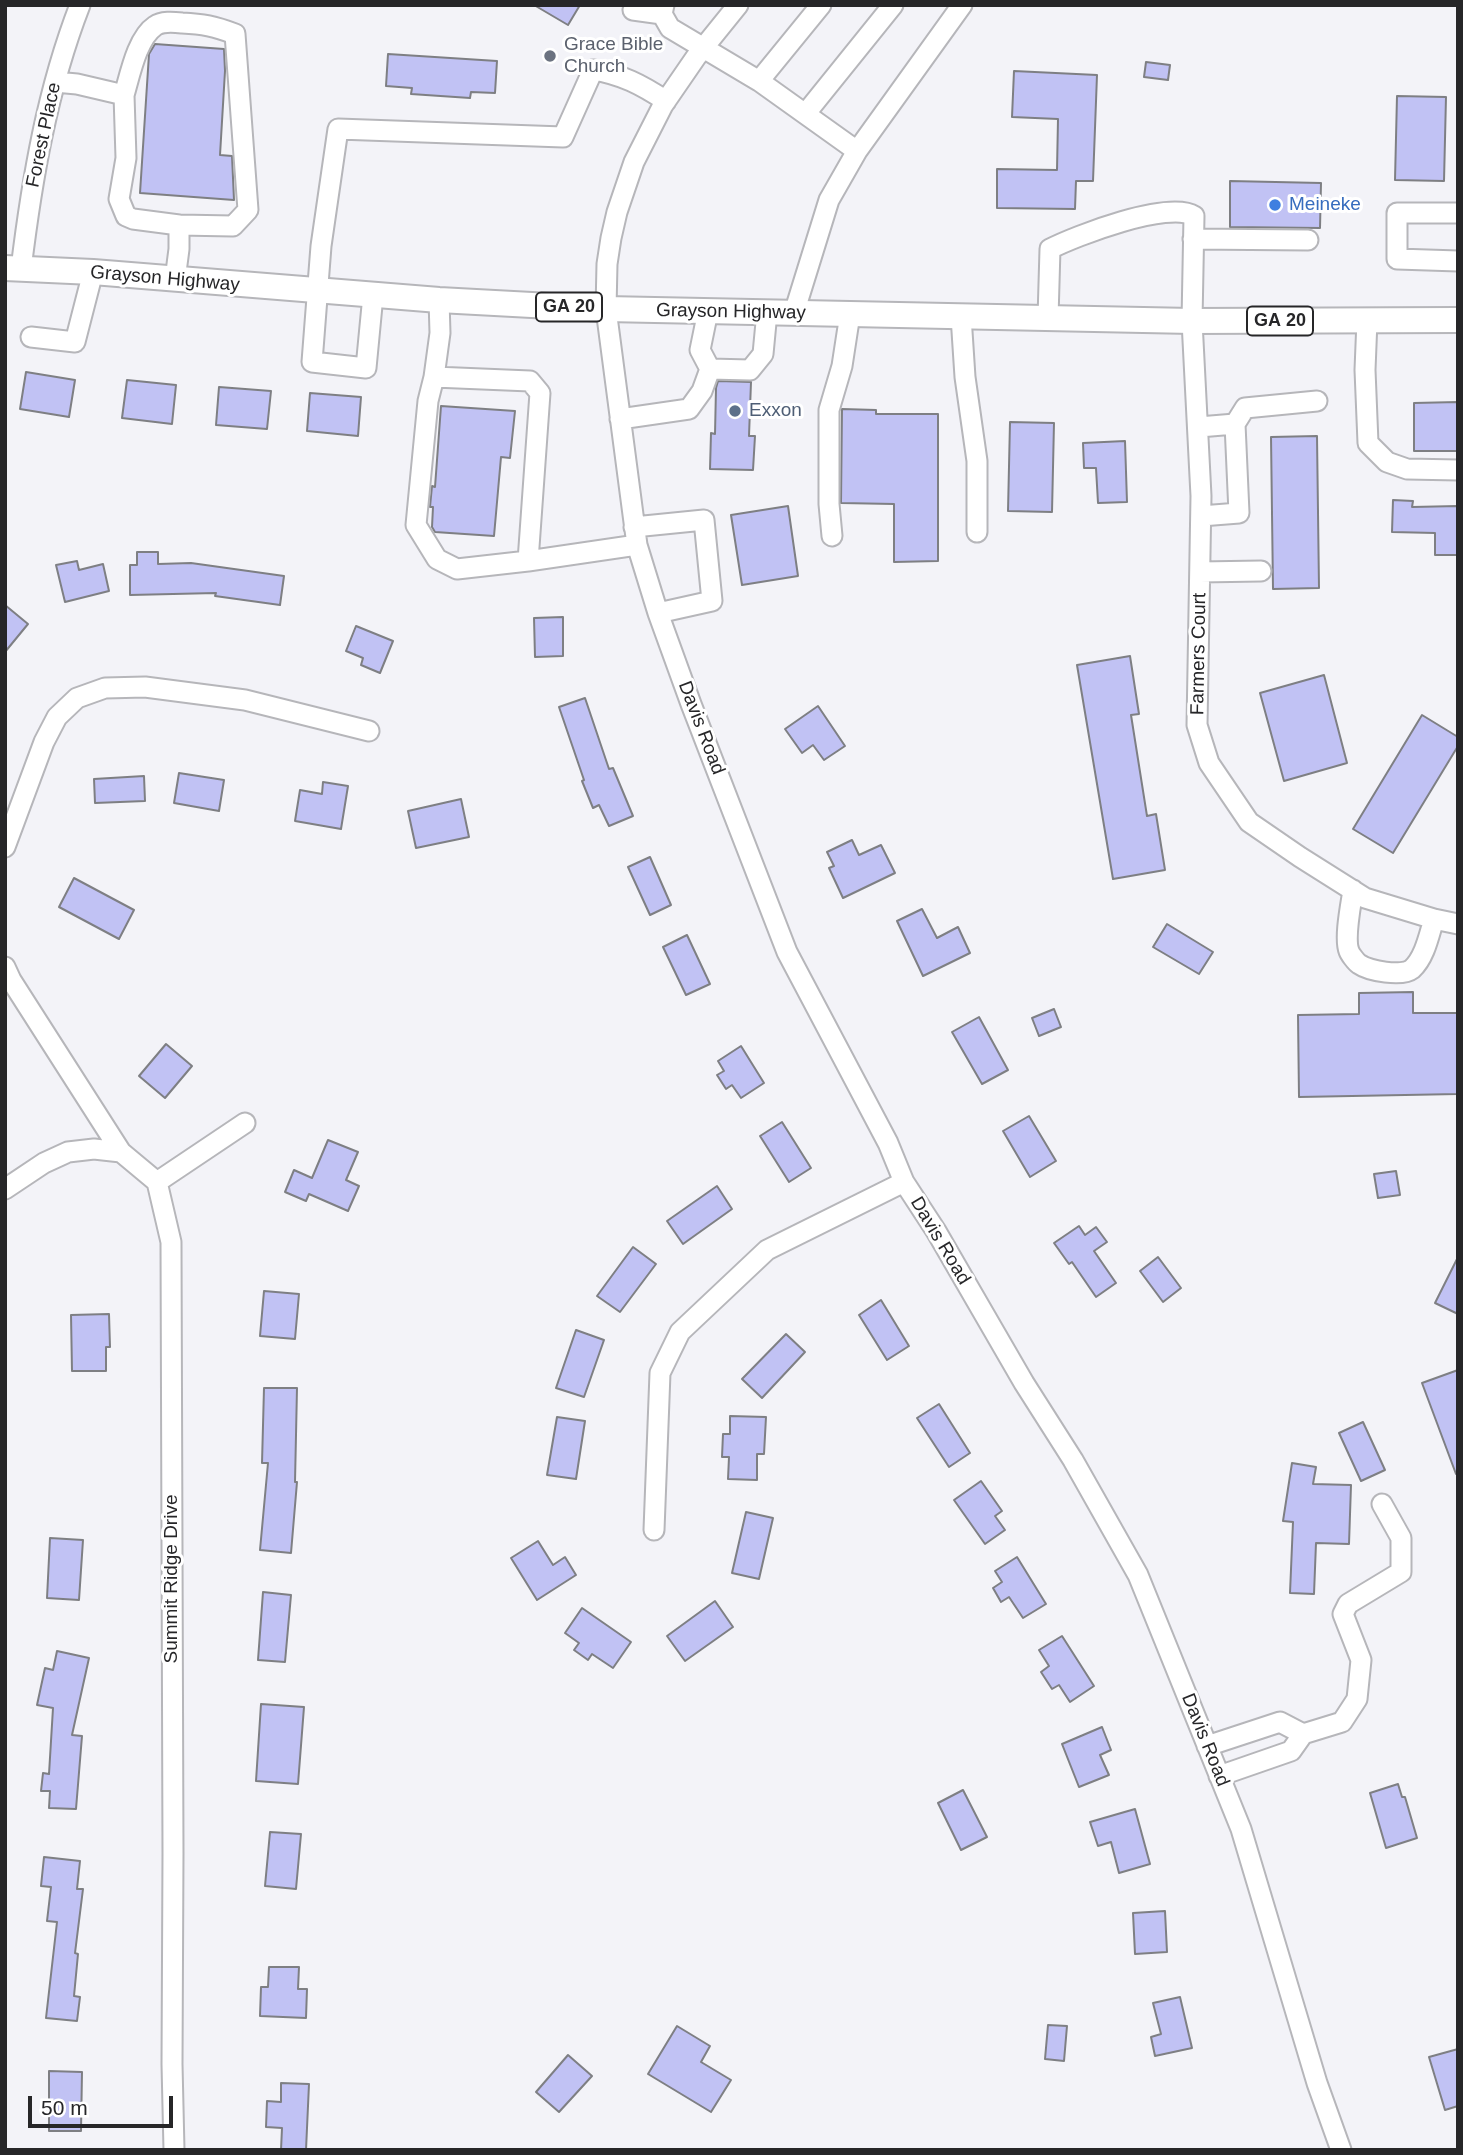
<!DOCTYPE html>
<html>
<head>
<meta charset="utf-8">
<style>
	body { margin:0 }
	#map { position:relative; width:1463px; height:2155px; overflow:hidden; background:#f3f3f8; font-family:Helvetica,sans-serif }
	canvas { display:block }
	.frame { position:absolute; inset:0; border:7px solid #262628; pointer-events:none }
	.scale { position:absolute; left:28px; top:2096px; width:145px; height:32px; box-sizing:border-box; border:4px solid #262628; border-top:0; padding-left:9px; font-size:21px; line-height:24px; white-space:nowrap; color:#262628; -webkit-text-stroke:5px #fff; paint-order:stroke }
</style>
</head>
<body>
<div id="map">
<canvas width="1463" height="2155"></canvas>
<div class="frame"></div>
<div class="scale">50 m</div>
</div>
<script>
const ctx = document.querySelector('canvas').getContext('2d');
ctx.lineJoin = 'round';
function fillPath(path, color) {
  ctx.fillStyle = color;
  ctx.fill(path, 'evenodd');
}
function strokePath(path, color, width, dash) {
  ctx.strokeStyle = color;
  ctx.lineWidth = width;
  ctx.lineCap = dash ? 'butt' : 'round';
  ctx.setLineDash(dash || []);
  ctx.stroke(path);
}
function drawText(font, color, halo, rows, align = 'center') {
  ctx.font = font + ' Helvetica,sans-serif';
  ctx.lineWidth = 6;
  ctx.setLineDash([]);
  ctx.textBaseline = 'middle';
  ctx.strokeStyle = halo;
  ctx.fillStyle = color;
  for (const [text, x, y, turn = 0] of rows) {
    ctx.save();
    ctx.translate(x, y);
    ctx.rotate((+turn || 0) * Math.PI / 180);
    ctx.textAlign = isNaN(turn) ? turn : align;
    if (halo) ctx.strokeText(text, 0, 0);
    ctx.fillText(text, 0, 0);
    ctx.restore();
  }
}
const building = new Path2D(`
	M534 5H580L568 25Z
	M155 44 224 49 225 71 220 155 232 156 234 200 140 193 149 54Z
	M388 54 497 61 495 93 471 92 470 98 411 94 412 88 386 86Z
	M1146 62 1170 65 1168 80 1144 77Z
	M1014 71 1097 75 1093 181H1076L1075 209 997 208V169L1057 170 1058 119 1012 117Z
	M1397 96 1446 97 1444 181 1395 180Z
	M1230 181 1321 183 1320 228 1230 227Z
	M26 372 75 380 69 417 20 409Z
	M127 380 176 385 172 424 122 418Z
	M718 381 751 382 749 436H755L753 470 710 469 711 433 715 434 716 388Z
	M219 387 271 391 267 429 216 425Z
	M310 393 361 397 358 436 307 431Z
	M1458 402V451H1414V403Z
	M441 406 515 411 510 458 501 457 494 536 435 532 432 527 433 507H430L432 486 435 487Z
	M842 409 876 410V414H938V561L894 562V504L841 503Z
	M1010 422 1054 423 1052 512 1008 511Z
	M1317 436 1319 588 1273 589 1271 437Z
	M1125 441 1127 502 1098 503 1096 468H1084L1083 443Z
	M1393 500 1413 501 1412 507 1458 506V555H1435V533L1392 532Z
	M788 506 798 576 742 585 731 515Z
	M137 552H158V564L191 563 284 576 280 605 215 596 216 593 130 595V565H137Z
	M77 561 79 570 103 564 109 591 65 602 56 565Z
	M5 605 28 624 5 652Z
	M563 617V656L535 657 534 618Z
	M356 626 393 641 380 673 361 665 363 658 346 651Z
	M1130 656 1139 714 1131 715 1147 816 1156 814 1165 870 1113 879 1077 665Z
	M1324 675 1347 763 1284 781 1260 693Z
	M585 698 609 769 613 768 633 816 609 826 599 805 593 808 582 781 584 780 559 707Z
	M818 706 845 746 824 760 813 745 802 753 785 729Z
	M1422 715 1458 737V746L1393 853 1353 829Z
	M179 773 224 780 219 811 174 803Z
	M144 776 145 801 95 803 94 779Z
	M323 782 348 786 341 829 295 821 300 790 322 794Z
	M461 799 469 837 416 848 408 811Z
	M852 840 859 855 881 845 895 873 843 898 829 868 834 866 827 852Z
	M650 857 671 905 650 915 628 867Z
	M74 878 134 910 119 939 59 907Z
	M922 909 937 938 958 927 970 953 923 976 897 921Z
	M1167 924 1213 952 1199 974 1153 947Z
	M687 935 710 984 686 995 663 947Z
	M1413 992V1013H1458V1094L1299 1097 1298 1015 1359 1014V993Z
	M1054 1009 1061 1027 1039 1036 1032 1018Z
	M979 1017 1008 1070 982 1084 952 1032Z
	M166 1044 192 1066 165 1098 139 1076Z
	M741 1046 764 1083 741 1098 732 1085 726 1089 717 1075 724 1071 718 1061Z
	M1029 1116 1056 1161 1030 1177 1003 1131Z
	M782 1122 811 1168 789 1182 760 1136Z
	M328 1140 358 1152 346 1180 359 1186 348 1211 309 1194 306 1201 285 1192 294 1170 312 1178Z
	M1396 1171 1400 1195 1378 1198 1374 1174Z
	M717 1186 732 1209 683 1244 667 1221Z
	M1079 1226 1085 1235 1096 1227 1107 1242 1094 1251 1116 1283 1096 1297 1072 1262 1069 1264 1054 1243Z
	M633 1247 656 1264 620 1312 597 1296Z
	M1158 1257 1181 1288 1163 1302 1140 1271Z
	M1458 1257V1314L1435 1303Z
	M264 1291 299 1294 295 1339 260 1336Z
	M881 1300 909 1346 887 1360 859 1315Z
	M109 1314 110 1347H106V1371H72L71 1315Z
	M576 1330 604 1340 584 1397 556 1388Z
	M786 1334 805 1352 762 1398 742 1379Z
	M1458 1370V1474H1456L1422 1383Z
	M264 1388H297L295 1482H297L291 1553 260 1550 268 1463H262Z
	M939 1404 970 1453 949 1467 917 1418Z
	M730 1416 766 1417 764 1454H757V1480L728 1479 729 1457H722L723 1434H730Z
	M557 1417 585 1421 576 1479 547 1475Z
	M1363 1422 1385 1470 1361 1481 1339 1433Z
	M1292 1463 1316 1467 1313 1484 1351 1485 1349 1544 1316 1543 1314 1594 1290 1593 1293 1522 1283 1521Z
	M981 1481 1002 1511 995 1516 1005 1530 985 1544 954 1500Z
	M746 1512 773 1518 759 1579 732 1573Z
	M50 1538 83 1540 79 1600 47 1598Z
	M538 1541 553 1565 565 1557 576 1575 537 1600 511 1558Z
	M1017 1557 1046 1604 1023 1618 1009 1597 1001 1602 993 1588 1002 1582 995 1571Z
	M263 1592 291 1595 285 1662 258 1660Z
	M715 1601 733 1627 685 1661 667 1636Z
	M582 1608 631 1642 613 1668 592 1654 588 1660 574 1650 579 1643 565 1633Z
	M1062 1636 1094 1686 1070 1702 1059 1685 1052 1689 1041 1672 1049 1666 1039 1650Z
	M57 1651 89 1658 72 1735 82 1736 76 1809 49 1808 50 1791H41L43 1773 49 1774 53 1708 37 1705 45 1668 53 1670Z
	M261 1704 304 1707 298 1784 256 1781Z
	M1102 1727 1111 1750 1100 1755 1109 1775 1079 1787 1062 1744Z
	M1398 1784 1402 1797H1405L1417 1838 1386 1848 1370 1793Z
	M963 1790 987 1837 961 1850 938 1803Z
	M1135 1809 1150 1864 1119 1873 1111 1842 1098 1846 1090 1822Z
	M270 1832 301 1834 296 1889 265 1886Z
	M44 1857 80 1861 77 1889H83L75 1953 78 1954 74 1996 80 1997 77 2021 46 2018 57 1922 47 1921 51 1887 41 1886Z
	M1165 1911 1167 1952 1135 1954 1133 1913Z
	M269 1967H299L298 1989H307L306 2018 260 2016 261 1987H268Z
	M1180 1997 1192 2048 1155 2056 1151 2037 1161 2034 1153 2003Z
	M1048 2025 1067 2026 1064 2061 1045 2059Z
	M677 2026 710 2046 701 2062 731 2080 711 2112 648 2074Z
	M1458 2049V2106L1445 2110 1429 2057Z
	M568 2055 592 2076 559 2112 536 2092Z
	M49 2071 82 2072 81 2131H49Z
	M281 2083 309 2084 306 2150H281L282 2128 266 2127 267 2101 281 2102Z`);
fillPath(building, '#c1c2f4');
strokePath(building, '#7e7f83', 2);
const minor = new Path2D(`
	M664 5 662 14 670 28 759 81 821 5
	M738 5 696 57 663 105 634 162 617 212 611 238 607 264 606 309 637 545 658 613 691 704 787 952 888 1143 904 1182 936 1231 1024 1383 1073 1460 1138 1575 1241 1829 1317 2083 1341 2150
	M633 10 662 14
	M759 81 857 151 829 200 794 313
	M55 82 77 84 124 95 126 158 119 199 126 216 133 219 179 225V249L175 280
	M124 95C130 75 137 38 155 26 162 21 173 22 182 23 203 24 214 26 235 34L248 210 233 226 179 225
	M806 113 893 5
	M857 151 962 5
	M1458 213H1397V259L1458 261
	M1193 239 1308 240
	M21 269C32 179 47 90 80 5
	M373 295 366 368 312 362 321 246 338 129 563 137 593 70C621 74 642 85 666 101
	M439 300 440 333 434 377 530 381 540 393 528 561 637 545
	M708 311 700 350 710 369
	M961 316 965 377 977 461V532
	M1048 318 1050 249C1075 236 1169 200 1194 216L1192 321 1201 496 1197 725 1209 763 1249 822 1300 857 1365 898 1434 919 1458 924
	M1367 320 1365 370 1368 443 1387 462 1407 469 1458 470
	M31 337 75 342 93 272
	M434 377 428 401 416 525 437 559 457 569 528 561
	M620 419 689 409 702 391 710 369 750 370 763 354 767 312
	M1199 427 1235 424
	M1201 516 1239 513 1235 424 1245 408 1317 401
	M634 527 704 520 712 601 658 613
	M832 536 829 504V410L842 366 850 314
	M1200 572 1261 571
	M5 847 44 742 57 717 77 698 105 688 145 687 245 700 369 731
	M1353 890C1351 904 1344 938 1349 951 1350 954 1356 962 1359 964 1369 971 1402 977 1412 969 1425 957 1429 935 1434 919
	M5 967 11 980 121 1152
	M157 1182 245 1123
	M5 1189 44 1163 68 1152 94 1149 121 1152 157 1182 171 1242 173 1853 172 2064 174 2150
	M654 1530 660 1373 680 1332 767 1250 904 1182
	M1207 1746 1280 1722 1303 1734
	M1219 1776 1291 1751 1303 1734 1342 1722 1357 1699 1361 1660 1343 1614 1348 1604 1401 1572V1538L1382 1504`);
const major = new Path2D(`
	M5 268 93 272 439 300 606 309 1192 321 1458 320`);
strokePath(minor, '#b6b6ba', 23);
strokePath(major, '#b6b6ba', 28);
strokePath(minor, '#fff', 19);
strokePath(major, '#fff', 24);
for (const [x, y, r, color] of [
	[550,56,7,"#6b7280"],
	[1275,205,7,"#3f7fe0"],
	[735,411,7,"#5c6f8a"]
]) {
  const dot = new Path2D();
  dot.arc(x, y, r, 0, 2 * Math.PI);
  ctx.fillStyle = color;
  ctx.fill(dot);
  strokePath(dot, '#fff', 2.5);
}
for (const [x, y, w] of [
	[569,307,66],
	[1280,321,66]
]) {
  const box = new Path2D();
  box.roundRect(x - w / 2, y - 14.5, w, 29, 5);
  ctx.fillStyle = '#fff';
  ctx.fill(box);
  strokePath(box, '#262628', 2);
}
drawText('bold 18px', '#262628', null, [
	["GA 20",569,307],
	["GA 20",1280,321]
]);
drawText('19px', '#5b616d', '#fff', [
	["Grace Bible",564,45],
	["Church",564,67]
], 'left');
drawText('19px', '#262628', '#fff', [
	["Forest Place",44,135,-78],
	["Grayson Highway",165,279,5],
	["Grayson Highway",731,312,1],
	["Farmers Court",1199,654,-89],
	["Davis Road",701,728,69],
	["Davis Road",940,1241,59],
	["Summit Ridge Drive",172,1579,-90],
	["Davis Road",1205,1740,68]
]);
drawText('19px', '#366cbe', '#fff', [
	["Meineke",1289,205]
], 'left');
drawText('19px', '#4e5e75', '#fff', [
	["Exxon",749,411]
], 'left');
</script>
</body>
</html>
